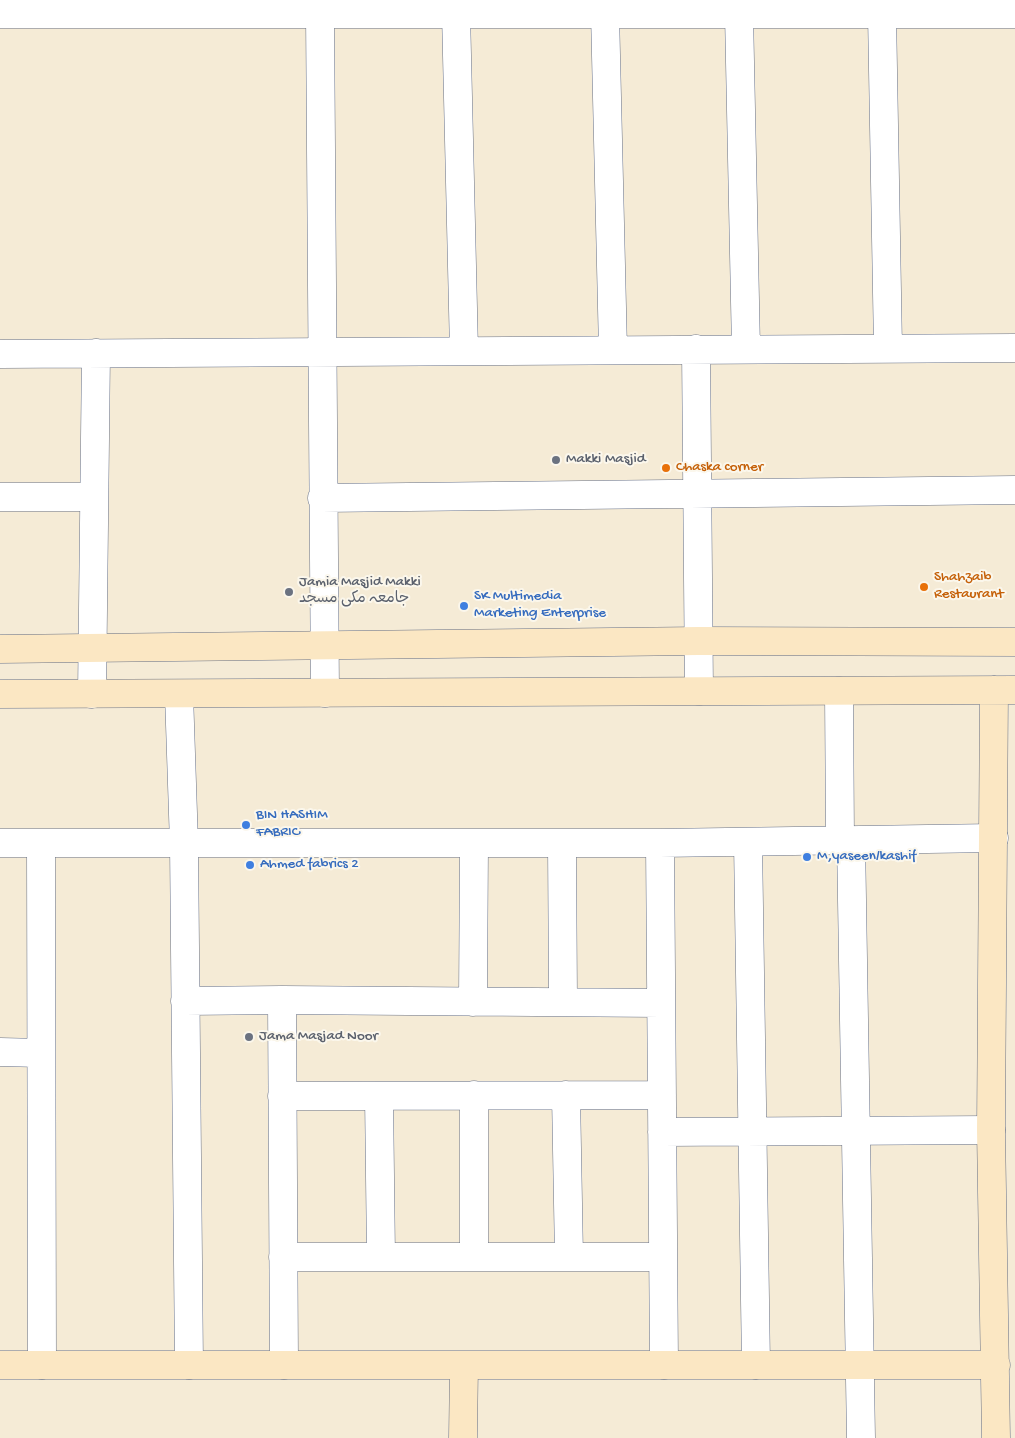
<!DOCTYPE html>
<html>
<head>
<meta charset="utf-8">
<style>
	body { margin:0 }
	canvas { display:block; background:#f5ebd6 }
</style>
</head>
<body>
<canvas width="1015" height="1438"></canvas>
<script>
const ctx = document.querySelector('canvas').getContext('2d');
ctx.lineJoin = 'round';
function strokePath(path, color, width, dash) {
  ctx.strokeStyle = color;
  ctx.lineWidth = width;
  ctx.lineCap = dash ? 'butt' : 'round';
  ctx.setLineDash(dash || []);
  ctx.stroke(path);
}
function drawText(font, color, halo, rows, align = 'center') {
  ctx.font = font + ' "Gochi Hand","Playpen Sans Arabic",sans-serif';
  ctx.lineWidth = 4;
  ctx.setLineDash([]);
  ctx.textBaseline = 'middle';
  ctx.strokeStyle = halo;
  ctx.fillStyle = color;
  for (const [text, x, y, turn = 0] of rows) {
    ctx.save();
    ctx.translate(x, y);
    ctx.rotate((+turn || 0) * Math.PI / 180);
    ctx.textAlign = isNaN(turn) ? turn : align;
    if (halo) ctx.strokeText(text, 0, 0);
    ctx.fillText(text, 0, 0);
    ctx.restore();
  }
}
const street = new Path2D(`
	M320 13 325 693
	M456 13 464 351
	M605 13 613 350
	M0 14H1015
	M739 14 746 349
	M882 14 888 348
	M696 349 699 691
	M0 354 1015 348
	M0 497H94
	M322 498 1015 490
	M839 691 840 840
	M92 694 96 353
	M179 694 184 844 189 1365
	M851 840 861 1438
	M748 842 756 1365
	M0 843H660L994 838
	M562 843 563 1002
	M660 843 664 1365
	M41 844 42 1365
	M185 1001 282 1000
	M473 1002 474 843
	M0 1052 41 1053
	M474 1095V1257
	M566 1095 569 1257
	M282 1096 662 1095
	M379 1096 381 1257
	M662 1132 991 1130
	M283 1257H663
	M284 1365 282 1000 661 1003`);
const secondary = new Path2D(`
	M0 649 699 641 1015 642
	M994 690 991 1130 996 1438
	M0 694 1015 690
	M0 1365H996
	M463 1438 464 1365`);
strokePath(street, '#677188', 29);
strokePath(secondary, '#677188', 29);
strokePath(street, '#fff', 28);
strokePath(secondary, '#fbe7c3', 28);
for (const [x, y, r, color] of [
	[556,460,5,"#6b7280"],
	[666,468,5,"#e8710a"],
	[924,587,5,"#e8710a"],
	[289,592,5,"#6b7280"],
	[464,606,5,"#3f7fe0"],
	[246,825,5,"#3f7fe0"],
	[807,857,5,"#3f7fe0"],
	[250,865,5,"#3f7fe0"],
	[249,1037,5,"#6b7280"]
]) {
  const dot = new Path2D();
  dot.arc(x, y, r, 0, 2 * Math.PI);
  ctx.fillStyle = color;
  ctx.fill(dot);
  strokePath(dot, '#fbf7ec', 2);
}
drawText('15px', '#5b616d', '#fbf7ec', [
	["Makki Masjid",566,460],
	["Jamia Masjid Makki",299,583],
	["جامعہ مکی مسجد",299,600],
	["Jama Masjad Noor",259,1037]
], 'left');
drawText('15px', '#c56008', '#fbf7ec', [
	["Chaska corner",676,468],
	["Shahzaib",934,578],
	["Restaurant",934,595]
], 'left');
drawText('15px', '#366cbe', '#fbf7ec', [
	["SK Multimedia",474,597],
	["Marketing Enterprise",474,614],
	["BIN HASHIM",256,816],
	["FABRIC",256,833],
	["M,yaseen/kashif",817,857],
	["Ahmed fabrics 2",260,865]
], 'left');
</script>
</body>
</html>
